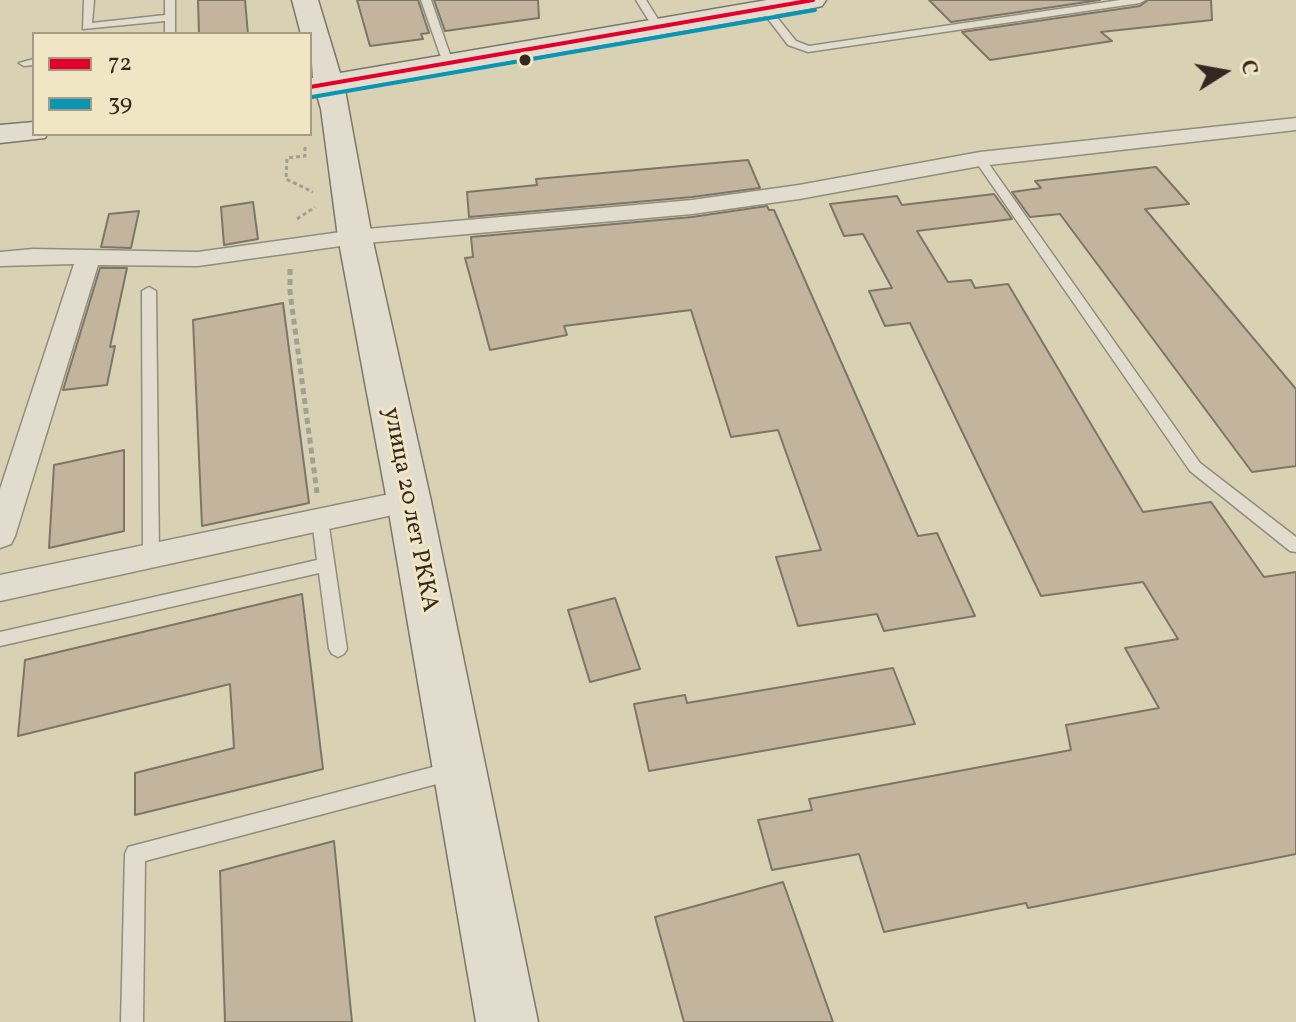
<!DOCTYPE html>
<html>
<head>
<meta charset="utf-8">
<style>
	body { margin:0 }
	#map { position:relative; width:1296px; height:1022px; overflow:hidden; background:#d9d1b4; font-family:Vollkorn,serif }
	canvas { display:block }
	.legend { position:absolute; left:32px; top:32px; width:280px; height:104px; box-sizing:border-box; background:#f0e6c4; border:2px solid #a59a84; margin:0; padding:10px 14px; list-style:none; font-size:24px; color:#352823 }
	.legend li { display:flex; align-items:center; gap:16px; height:40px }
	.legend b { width:40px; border:2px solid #a59a84 }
	.north { position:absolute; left:1184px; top:32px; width:80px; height:80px; -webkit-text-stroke:6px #f0e6c4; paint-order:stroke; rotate:79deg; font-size:22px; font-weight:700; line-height:32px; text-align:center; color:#352823 }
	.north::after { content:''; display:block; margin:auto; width:28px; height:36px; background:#352823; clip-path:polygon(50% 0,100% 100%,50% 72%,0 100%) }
</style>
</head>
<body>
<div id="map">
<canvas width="1296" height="1022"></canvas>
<ul class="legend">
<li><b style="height:10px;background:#e4002b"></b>72</li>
<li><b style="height:10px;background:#0896b4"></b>39</li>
</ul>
<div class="north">С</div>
</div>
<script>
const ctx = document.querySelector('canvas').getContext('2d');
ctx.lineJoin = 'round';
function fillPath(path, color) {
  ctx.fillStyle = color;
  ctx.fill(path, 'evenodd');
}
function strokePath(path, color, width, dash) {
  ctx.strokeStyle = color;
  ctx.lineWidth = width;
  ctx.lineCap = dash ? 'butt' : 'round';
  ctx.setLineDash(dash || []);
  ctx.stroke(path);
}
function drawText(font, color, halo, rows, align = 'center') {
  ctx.font = font + ' Vollkorn,serif';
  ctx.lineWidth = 6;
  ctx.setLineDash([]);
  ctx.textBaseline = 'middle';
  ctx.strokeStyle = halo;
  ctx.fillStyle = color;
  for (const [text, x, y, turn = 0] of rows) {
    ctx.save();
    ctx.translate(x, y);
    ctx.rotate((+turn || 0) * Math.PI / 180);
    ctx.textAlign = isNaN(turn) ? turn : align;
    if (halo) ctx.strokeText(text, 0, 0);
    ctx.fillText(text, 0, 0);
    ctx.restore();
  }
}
const building = new Path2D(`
	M198 0H245L248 34H199Z
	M357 0H418L429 33 421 34 423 39 370 46Z
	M434 0H538L539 18 445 31Z
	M929 0H1100L951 22Z
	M1148 0H1211L1212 20 1101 32 1112 41 990 60 962 32 1140 6Z
	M748 160 760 188 692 197 469 217 467 192 537 185 536 179Z
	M1156 167 1189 204 1145 209 1296 389V466L1252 472 1060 214 1030 217 1012 192 1041 188 1035 181Z
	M994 194 1012 219 917 231 948 282 971 280 975 288 1008 284 1143 512 1211 502 1264 577 1296 572V854L1028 908 1026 903 884 932 859 854 772 870 758 820 812 810 809 799 1071 750 1066 725 1159 708 1125 648 1178 639 1143 582 1041 596 910 323 885 326 869 291 892 288 863 234 844 236 830 204 897 196 902 205Z
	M253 202 258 239 224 245 221 207Z
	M767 206 769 210H774L918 536 937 533 975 616 884 631 877 614 798 626 776 557 821 550 778 430 731 437 691 310 564 326 567 335 490 350 465 258 473 257 471 237 692 217Z
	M139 211 131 248 101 247 109 214Z
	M100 268H127L110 347 115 346 107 385 63 390Z
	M283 303 309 503 202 526 193 320Z
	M124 450V531L49 548 54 465Z
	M302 594 323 769 135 815V773L234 748 230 684 18 736 25 660Z
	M615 598 640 669 590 682 568 610Z
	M893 668 915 724 649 771 634 704 685 695 687 703Z
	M334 841 352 1022H225L220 871Z
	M783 882 833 1022H684L655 917Z`);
fillPath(building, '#c3b49d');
strokePath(building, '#7c7668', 2);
const service = new Path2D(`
	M84 0H94L92 23 165 15V0H175V34H165V21L83 29Z
	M421 0H431L453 63 452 65 443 63Z
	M636 0H646L663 27 662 29H654Z
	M1120 0H1145L1140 3 808 52 788 45 759 7 767 5 796 41 809 46Z
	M34 59V65L24 66 19 63Z
	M980 156 984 157 1200 463 1296 537V552L1290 551 1190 471 974 159Z
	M149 287 156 291 159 556 157 561H145L143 556 142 291Z
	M320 514 326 516 328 520 347 649 344 654 338 657 332 654 329 649 319 573 0 646V632L317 560 312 520 314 516Z
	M452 762 459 765 462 771 459 777 452 780 145 861 143 1022H121L125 854 128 847Z`);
const minor = new Path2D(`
	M1296 118V130L980 166 799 199 692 214 355 244 198 266 98 265 15 536 11 544 0 548V489L74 264 0 266V252L33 249 198 252 355 230 692 200 799 185 980 152Z
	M409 490 420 493 424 501 420 509 0 601V575Z`);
const secondary = new Path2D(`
	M292 0H318L340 73 767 0H826L822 6 813 8 345 90 372 237 431 501 538 1022H476L387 501 338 237 321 109 317 95 310 96V78H313L310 34H301Z
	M34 122V134H47L45 138 0 143V125Z`);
strokePath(service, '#928c7c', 3);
strokePath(minor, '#928c7c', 3);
strokePath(secondary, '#7c7668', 3);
strokePath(new Path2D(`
	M305 147V156L287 158 286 179 313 192
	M297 219 315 207`), '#a39f95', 3, [4, 3]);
strokePath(new Path2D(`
	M290 269V292L317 493`), '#a39f95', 5, [6, 4]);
fillPath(service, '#e1dcce');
fillPath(minor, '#e1dcce');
fillPath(secondary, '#e1dcce');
strokePath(new Path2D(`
	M310 87 813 0`), '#e4002b', 4);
strokePath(new Path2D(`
	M312 97 815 10`), '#0896b4', 4);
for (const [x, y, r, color] of [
	[525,60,7,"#352823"]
]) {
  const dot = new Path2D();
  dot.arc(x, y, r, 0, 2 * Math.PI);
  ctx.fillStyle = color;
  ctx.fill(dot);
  strokePath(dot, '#f0e6c4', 3);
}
drawText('24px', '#352823', '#f0e6c4', [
	["улица 20 лет РККА",409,510,79]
]);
</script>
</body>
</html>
